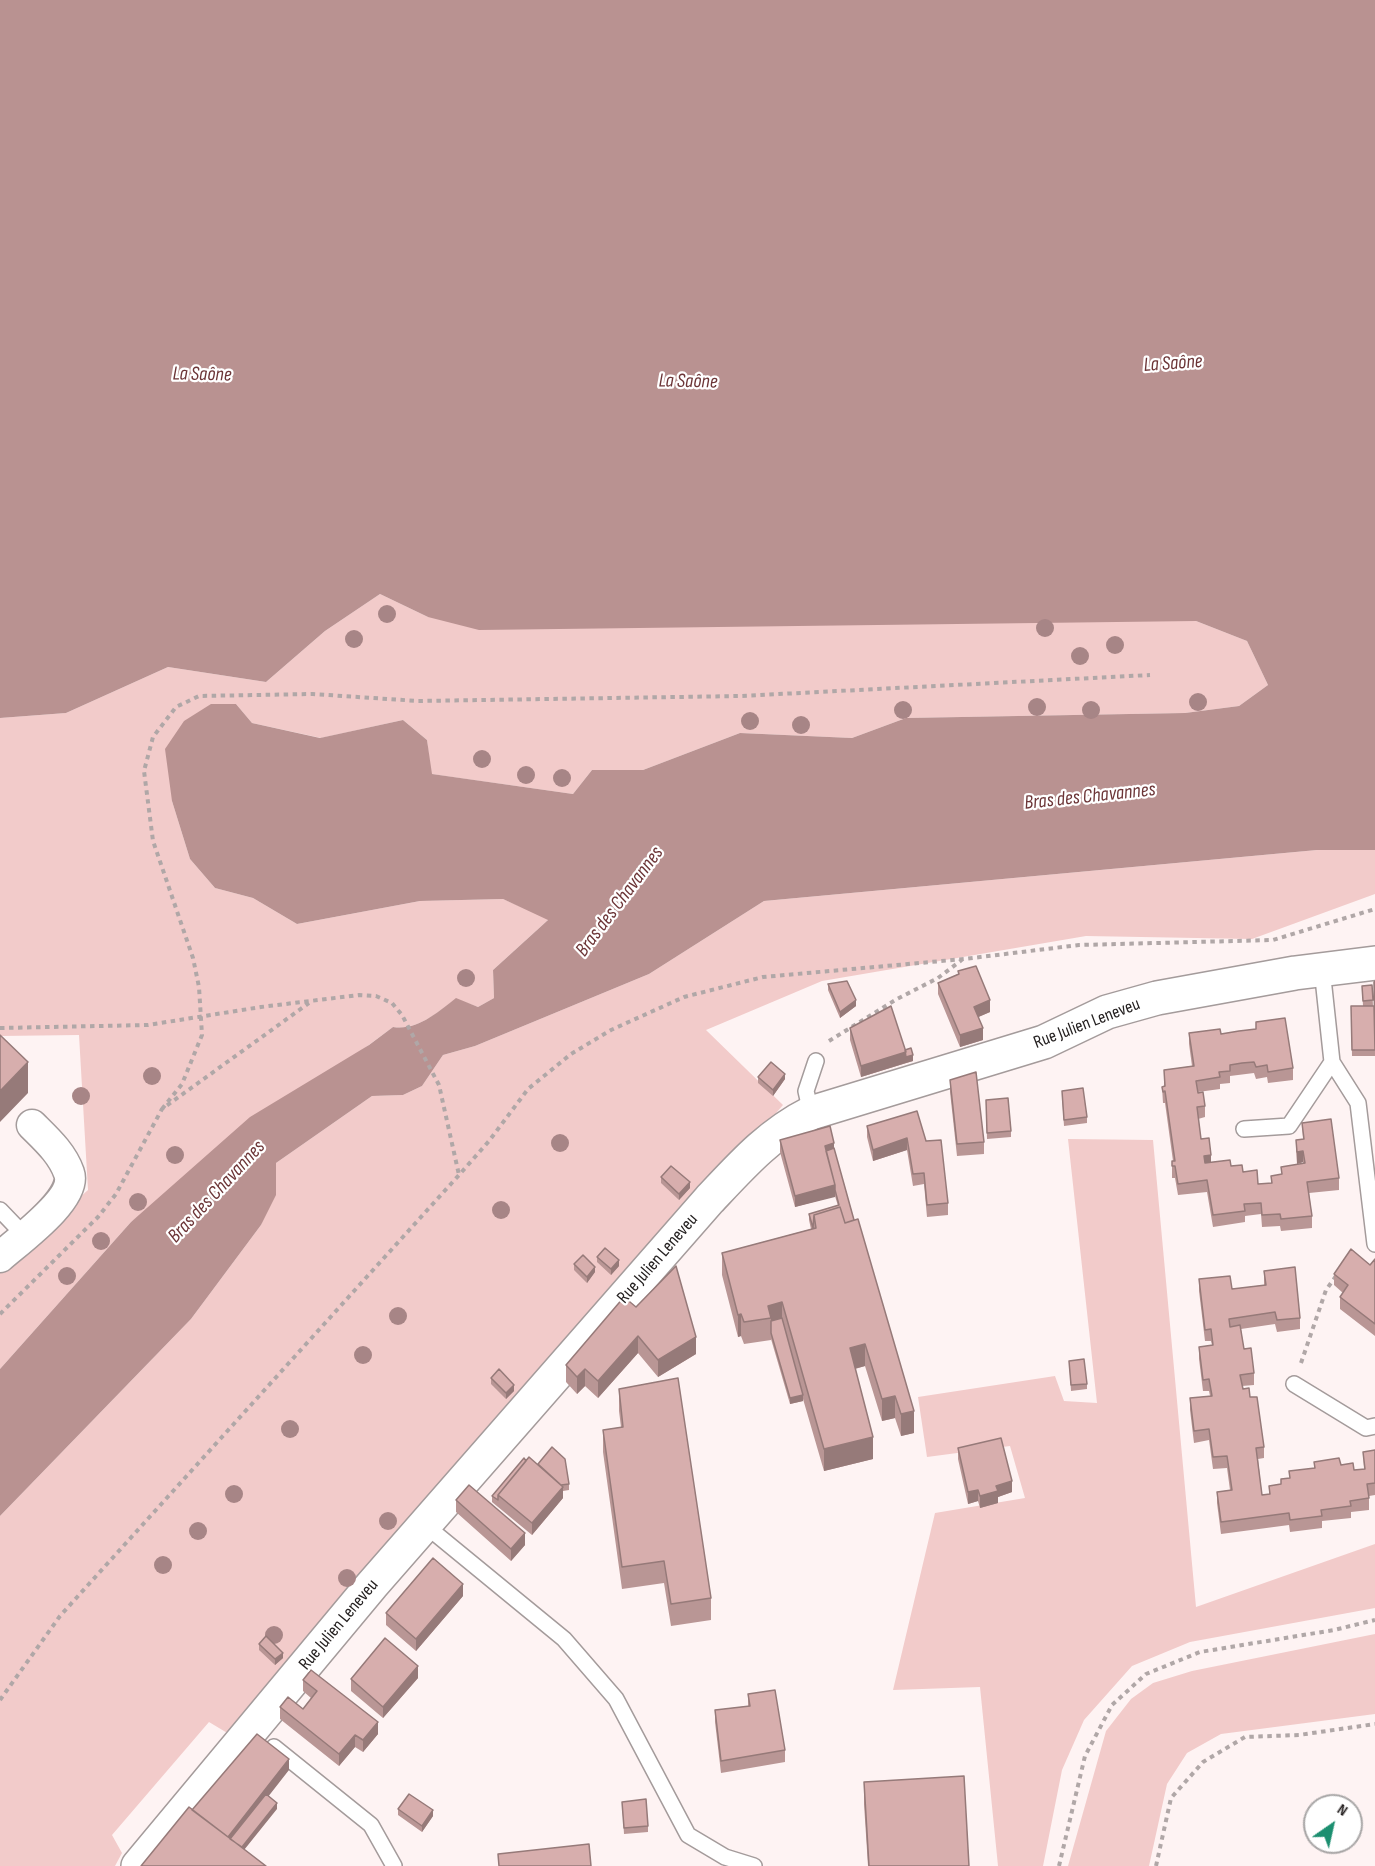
<!DOCTYPE html>
<html>
<head>
<meta charset="utf-8">
<style>
	body { margin:0 }
	#map { position:relative; width:1375px; height:1866px; overflow:hidden; background:#fef3f3; font-family:"Sofia Sans Condensed",sans-serif }
	canvas { display:block }
	.north { position:absolute; left:1303px; top:1794px; width:60px; height:60px; box-sizing:border-box; background:#fff; border:2px solid #a8a6a6; border-radius:50%; rotate:34deg; font-size:16px; font-weight:700; line-height:24px; text-align:center; color:#252121 }
	.north::after { content:''; display:block; margin:auto; width:21px; height:27px; background:#1c8f70; clip-path:polygon(50% 0,100% 100%,50% 72%,0 100%) }
</style>
</head>
<body>
<div id="map">
<canvas width="1375" height="1866"></canvas>
<div class="north">N</div>
</div>
<script>
const ctx = document.querySelector('canvas').getContext('2d');
ctx.lineJoin = 'round';
function fillPath(path, color) {
  ctx.fillStyle = color;
  ctx.fill(path, 'evenodd');
}
function strokePath(path, color, width, dash) {
  ctx.strokeStyle = color;
  ctx.lineWidth = width;
  ctx.lineCap = dash ? 'butt' : 'round';
  ctx.setLineDash(dash || []);
  ctx.stroke(path);
}
function drawText(font, color, halo, rows, align = 'center') {
  ctx.font = font + ' "Sofia Sans Condensed",sans-serif';
  ctx.lineWidth = 4.5;
  ctx.setLineDash([]);
  ctx.textBaseline = 'middle';
  ctx.strokeStyle = halo;
  ctx.fillStyle = color;
  for (const [text, x, y, turn = 0] of rows) {
    ctx.save();
    ctx.translate(x, y);
    ctx.rotate((+turn || 0) * Math.PI / 180);
    ctx.textAlign = isNaN(turn) ? turn : align;
    if (halo) ctx.strokeText(text, 0, 0);
    ctx.fillText(text, 0, 0);
    ctx.restore();
  }
}
fillPath(new Path2D(`
	M380 594 428 617 1196 621 1247 641 1268 685 1239 706 1185 713 906 718 852 738 740 733 643 770H592L573 794 431 774 427 740 403 720 321 738 252 723 236 704 172 801 190 859 215 888 253 898 297 924 420 901 503 899 549 919 493 970 494 998 478 1007 456 999C438 1012 417 1031 393 1027L131 1222 0 1369V1269L88 1190 79 1035 0 1036V718L66 713 168 667 266 682 325 631Z
	M1317 850H1375V894L1252 939 1086 936 822 981 706 1030 783 1105 234 1737 209 1722 112 1835 122 1853 115 1866H0V1516L191 1319 261 1225 276 1176V1163L372 1096 403 1095 422 1086 443 1055 475 1046 649 974 764 901Z
	M1068 1139 1153 1140 1196 1607 1375 1544V1608L1190 1642 1132 1666 1084 1720 1062 1770 1043 1866H998L980 1687 893 1690 935 1513 1025 1498 1010 1446 927 1457 918 1397 1055 1376 1064 1401 1097 1403Z
	M1375 1634V1714L1221 1734 1187 1753 1167 1784 1149 1866H1068L1106 1731 1131 1699 1153 1683 1192 1671Z`), '#f2cbca');
fillPath(new Path2D(`
	M0 0H1375V850H1317L764 901 649 974 475 1046 443 1055 422 1086 403 1095 372 1096 276 1163V1195L261 1225 191 1319 0 1516V1369L131 1222 250 1117 369 1045 393 1027C417 1031 438 1012 456 998L478 1007 494 998 493 970 548 920 503 899 420 901 297 924 253 898 215 888 190 859 172 801 165 749 184 721 211 704H236L252 723 320 738 403 720 427 740 432 774 573 794 592 770H643L740 733 852 738 906 718 1185 713 1239 706 1268 685 1247 641 1196 621 479 630 428 617 380 594 325 631 266 682 168 667 66 713 0 718Z`), '#b99291');
const lane = new Path2D(`
	M1322 969 1332 1062 1358 1103 1375 1244
	M811 1113 806 1091 816 1061
	M1244 1129 1289 1126 1332 1062
	M0 1210 24 1235
	M1294 1384 1366 1428 1375 1426
	M425 1525 564 1639 616 1699 688 1835 725 1857 754 1866
	M274 1747 371 1825 394 1866`);
const street = new Path2D(`
	M0 1257C18 1241 78 1198 69 1173 62 1153 46 1139 32 1125`);
const secondary = new Path2D(`
	M138 1866 372 1585 709 1200C741 1166 769 1134 811 1113L1044 1042 1107 1012 1157 998 1295 973 1375 963`);
strokePath(lane, '#a49b9b', 18);
strokePath(street, '#a49b9b', 33);
strokePath(secondary, '#a49b9b', 36);
strokePath(new Path2D(`
	M0 1028 148 1025 261 1007 359 995 376 996 392 1003 402 1015 439 1085 459 1175
	M829 1041 897 999 938 978 963 959
	M162 1109 182 1084 202 1035 199 987 193 958 153 841 144 771 153 737 176 707 199 696 313 694 418 701 741 696 1150 675
	M0 1314 98 1217 116 1194 162 1109 309 1003
	M1301 1363 1326 1290 1336 1276
	M0 1700 60 1616 459 1175 489 1141 528 1089 571 1054 611 1030 684 997 763 977 964 959 1079 945 1273 940 1375 909
	M1059 1866 1085 1756 1112 1705 1146 1674 1200 1652 1334 1630 1375 1620
	M1156 1866 1171 1798 1203 1762 1245 1737 1299 1735 1375 1724`), '#b0a7a7', 4, [4.5, 4.5]);
strokePath(lane, '#fff', 15);
strokePath(street, '#fff', 30);
strokePath(secondary, '#fff', 33);
ctx.fillStyle = '#a78586';
for (const [x, y] of [
	[387,614],
	[1045,628],
	[354,639],
	[1115,645],
	[1080,656],
	[1198,702],
	[1037,707],
	[903,710],
	[1091,710],
	[750,721],
	[801,725],
	[482,759],
	[526,775],
	[562,778],
	[466,978],
	[152,1076],
	[81,1096],
	[560,1143],
	[175,1155],
	[138,1202],
	[501,1210],
	[101,1241],
	[67,1276],
	[398,1316],
	[363,1355],
	[290,1429],
	[234,1494],
	[388,1521],
	[198,1531],
	[163,1565],
	[347,1578],
	[274,1635]
]) {
  ctx.beginPath();
  ctx.arc(x, y, 9, 0, 2 * Math.PI);
  ctx.fill();
}
fillPath(new Path2D(`
	M958 971 990 1012 978 1017 983 1040 960 1047 938 994V983L958 974Z
	M1375 981V1056H1352L1351 1006H1363L1362 986 1372 985 1373 1006H1374Z
	M828 984 856 1006 840 1018 828 990Z
	M850 1028 905 1050 913 1061 861 1077 850 1040Z
	M1189 1033 1221 1034 1293 1068V1080L1268 1083 1267 1077 1256 1079 1254 1073 1230 1076V1083L1220 1084V1089L1198 1092 1205 1106V1117L1198 1119 1201 1139 1211 1162 1231 1166 1243 1172 1258 1184 1271 1183V1176L1281 1175 1303 1164V1162L1297 1164 1296 1151V1140L1303 1139 1302 1123 1339 1178V1190L1309 1193 1312 1216V1228L1281 1231 1280 1226 1262 1227 1261 1214 1245 1216V1222L1213 1227 1207 1192 1178 1195 1175 1178H1172V1161H1173L1165 1103H1163L1162 1087 1164 1086V1070L1192 1066 1189 1044Z
	M758 1077 785 1079 773 1096 758 1083Z
	M950 1080 984 1142V1154L957 1156 950 1092Z
	M1062 1097 1087 1117V1123L1064 1126Z
	M986 1100 1011 1131V1137L987 1139Z
	M867 1126 926 1141 948 1203V1215L927 1217 924 1184 913 1186 907 1150 873 1161 867 1137Z
	M780 1140 834 1148 914 1433 901 1436 895 1418 882 1421 865 1366 855 1369 873 1459 824 1471 803 1399V1401L790 1404 771 1339V1340L744 1344 741 1336 738 1337 722 1275V1253L811 1229 809 1220V1214L838 1206 835 1196 795 1207 780 1152Z
	M661 1177 690 1188 679 1200 661 1183Z
	M597 1257 619 1266 611 1275 597 1262Z
	M1375 1259V1336L1340 1309V1297L1343 1293 1334 1285V1274L1370 1265Z
	M574 1264 595 1272 587 1283 574 1270Z
	M1264 1271 1300 1318V1329L1277 1332 1275 1324 1241 1329 1244 1349 1254 1373V1385L1242 1386 1243 1389 1250 1397 1264 1447V1458L1258 1459 1262 1495 1269 1494V1486L1281 1484 1289 1478 1314 1468V1462L1341 1465 1354 1470 1364 1469 1363 1452 1375 1450V1495L1369 1496V1510L1351 1512V1518L1322 1521V1528L1290 1532 1289 1525 1221 1534 1217 1503V1492L1230 1490 1227 1468 1213 1469 1209 1440 1194 1443 1190 1410V1398L1210 1396 1209 1391H1203L1199 1359V1347L1212 1345 1211 1341H1205L1199 1291V1279L1232 1289 1264 1285Z
	M636 1307 696 1354 658 1377 638 1353 598 1398 585 1386 577 1394 566 1382V1365Z
	M1069 1361 1087 1384V1389L1071 1391Z
	M491 1378 514 1391 506 1399 491 1384Z
	M619 1389 711 1598V1620L671 1626 664 1583 622 1589 603 1452V1430L621 1427 619 1411Z
	M958 1448 1012 1492 998 1497V1503L980 1508 978 1501 968 1504 958 1459Z
	M526 1461 538 1464 569 1484V1490L563 1491V1498L532 1535 492 1502V1496Z
	M456 1500 525 1545 511 1561 456 1512Z
	M463 1596 416 1651 386 1625V1613Z
	M259 1644 283 1658 275 1665 259 1650Z
	M418 1678 383 1718 351 1691V1679Z
	M303 1680 378 1734 363 1752 355 1747 339 1766 280 1719V1707L303 1709 311 1698 303 1691Z
	M748 1694 785 1750V1762L721 1773 715 1722V1710L748 1706Z
	M864 1782 969 1866H868L864 1804Z
	M622 1802 648 1826V1832L624 1834Z
	M398 1809 433 1816 422 1832 398 1815Z`), '#b99695');
fillPath(new Path2D(`
	M856 1000V1006L840 1018V1012Z
	M990 1000V1012L974 1019V1007Z
	M983 1028V1040L960 1047V1035Z
	M906 1052V1063L861 1077V1066Z
	M913 1055V1061L906 1063V1057Z
	M28 1062V1093L0 1122V1091Z
	M785 1074V1079L773 1096V1090Z
	M907 1138V1150L873 1161V1150Z
	M834 1143V1154L826 1157 825 1146Z
	M1303 1151V1162L1297 1164V1152Z
	M1211 1155V1166L1204 1168V1156Z
	M690 1182V1188L679 1200V1194Z
	M835 1185V1197L795 1207V1196Z
	M619 1260V1266L611 1275V1269Z
	M595 1267V1272L587 1283V1277Z
	M782 1302V1324L771 1327V1318L768 1306Z
	M741 1314V1336L738 1337V1315Z
	M638 1336V1353L598 1398V1381Z
	M696 1337V1354L658 1377V1360Z
	M865 1344V1366L850 1370V1348Z
	M585 1369V1386L577 1394V1377Z
	M514 1385V1391L506 1399V1393Z
	M803 1395V1401L790 1404V1398Z
	M895 1396V1418L882 1421V1399Z
	M914 1411V1433L901 1436V1414Z
	M873 1437V1459L824 1471V1449Z
	M1012 1481V1492L998 1497V1503L980 1508V1496L996 1486Z
	M563 1487V1498L532 1535V1523Z
	M978 1490V1501L968 1504V1492Z
	M525 1533V1545L511 1561V1549Z
	M463 1584V1596L416 1651V1639Z
	M283 1653V1658L275 1665V1659Z
	M418 1666V1678L383 1718V1707Z
	M378 1722V1734L363 1752V1740Z
	M355 1735V1747L339 1766V1754Z
	M289 1759V1770L228 1848 225 1840Z
	M277 1803V1809L236 1860V1854Z
	M433 1810V1816L422 1832V1826Z`), '#967a79');
const building = new Path2D(`
	M976 966 990 1000 974 1007 983 1028 960 1035 938 983 959 974 958 971Z
	M847 981 856 1000 840 1012 828 984Z
	M1375 981V1039L1374 982Z
	M1372 985 1373 1000 1363 1001 1362 986Z
	M891 1006 906 1052 861 1066 850 1028Z
	M1351 1006H1374L1375 1050H1352Z
	M1285 1018 1293 1068 1268 1072 1267 1065 1256 1067 1254 1062 1242 1063 1230 1065V1071L1219 1072 1220 1077 1196 1081 1198 1093 1203 1092 1205 1106 1197 1107 1201 1139 1209 1138 1211 1155 1204 1156 1205 1163 1230 1160 1231 1166 1242 1165 1243 1172 1257 1170 1258 1184 1272 1183 1271 1176 1282 1174 1281 1167 1305 1163 1303 1151 1297 1152 1296 1140 1304 1139 1302 1123 1331 1119 1339 1178 1307 1182 1312 1216 1281 1219 1280 1214 1262 1215 1261 1203 1244 1204 1245 1211 1213 1215 1207 1180 1178 1184 1175 1166H1172V1161H1175L1165 1091 1163 1092 1162 1087 1165 1086 1164 1070 1194 1066 1189 1033 1220 1029 1221 1034 1239 1031 1256 1029V1022Z
	M0 1035 28 1062 0 1091Z
	M911 1048 913 1055 906 1057 905 1050Z
	M771 1062 785 1074 773 1090 758 1077Z
	M976 1072 984 1142 957 1144 950 1080Z
	M1083 1088 1087 1117 1064 1120 1062 1091Z
	M1008 1098 1011 1131 987 1133 986 1100Z
	M917 1111 926 1141 941 1140 948 1203 927 1205 924 1173 913 1174 907 1138 873 1150 867 1126Z
	M830 1126 834 1143 825 1146 835 1185 795 1196 780 1140Z
	M834 1148 854 1220 845 1223 840 1207 814 1215 813 1228 809 1214 839 1205 835 1190V1185L826 1151Z
	M671 1166 690 1182 679 1194 661 1177Z
	M840 1207 845 1223 858 1219 914 1411 901 1414 895 1396 882 1399 865 1344 850 1348 873 1437 824 1449 782 1302 768 1306 771 1318 744 1322 741 1314 738 1315 722 1253 816 1228 814 1215Z
	M605 1248 619 1260 611 1269 597 1257Z
	M1351 1249 1370 1265 1375 1259V1324L1340 1297 1348 1285 1334 1274Z
	M583 1255 595 1267 587 1277 574 1264Z
	M676 1266 696 1337 658 1360 638 1336 598 1381 585 1369 577 1377 566 1365 624 1297 636 1307Z
	M1295 1267 1300 1318 1277 1320 1275 1312 1229 1319 1230 1327 1240 1325 1244 1349 1251 1348 1254 1373 1240 1375 1243 1389 1249 1388 1250 1397H1257L1264 1447 1256 1448 1262 1495 1270 1494 1269 1486 1281 1484V1479L1290 1478 1289 1471 1315 1468 1314 1462 1339 1458 1341 1465 1353 1463 1354 1470 1365 1469 1363 1452 1375 1450V1483L1367 1484 1369 1498 1350 1501 1351 1506 1321 1510 1322 1516 1290 1520 1289 1513 1221 1522 1217 1492 1232 1490 1227 1456 1213 1457 1209 1429 1194 1431 1190 1398 1212 1396 1209 1379 1203 1380 1199 1347 1213 1345 1211 1329 1205 1330 1199 1279 1230 1276 1232 1289 1266 1285 1264 1271Z
	M782 1318 803 1395 790 1398 771 1333V1321Z
	M1084 1359 1087 1384 1071 1385 1069 1361Z
	M499 1369 514 1385 506 1393 491 1378Z
	M678 1378 711 1598 671 1604 664 1561 622 1567 603 1430 623 1427 619 1389Z
	M1001 1438 1012 1481 996 1486 998 1491 980 1496 978 1490 968 1492 958 1448Z
	M552 1447 565 1459 569 1484 561 1485 538 1464Z
	M529 1457 563 1487 532 1523 498 1495Z
	M524 1458 526 1461 498 1495V1500L492 1496Z
	M469 1485 525 1533 511 1549 456 1500Z
	M433 1558 463 1584 416 1639 386 1613Z
	M266 1636 283 1653 275 1659 259 1644Z
	M385 1638 418 1666 383 1707 351 1679Z
	M311 1670 378 1722 363 1740 355 1735 339 1754 280 1707 288 1697 303 1709 317 1691 303 1680Z
	M775 1690 785 1750 721 1761 715 1710 750 1706 748 1694Z
	M257 1734 289 1759 228 1837 192 1810Z
	M964 1776 969 1866H869L864 1782Z
	M266 1794 277 1803 242 1847 230 1839Z
	M409 1794 433 1810 422 1826 398 1809Z
	M646 1799 648 1826 624 1828 622 1802Z
	M189 1807 266 1866H141Z
	M589 1844 591 1866H499L498 1854Z`);
fillPath(building, '#d7aead');
strokePath(building, '#967a79', 1.5);
drawText('18px', '#252121', '#fff', [
	["Rue Julien Leneveu",1087,1024,-21],
	["Rue Julien Leneveu",658,1259,-49],
	["Rue Julien Leneveu",339,1625,-50]
]);
drawText('italic 20px', '#6c3537', '#fff', [
	["La Saône",1173,364,-4],
	["La Saône",202,375,1],
	["La Saône",688,382,1],
	["Bras des Chavannes",1090,797,-6],
	["Bras des Chavannes",620,902,-53],
	["Bras des Chavannes",217,1192,-47]
]);
</script>
</body>
</html>
